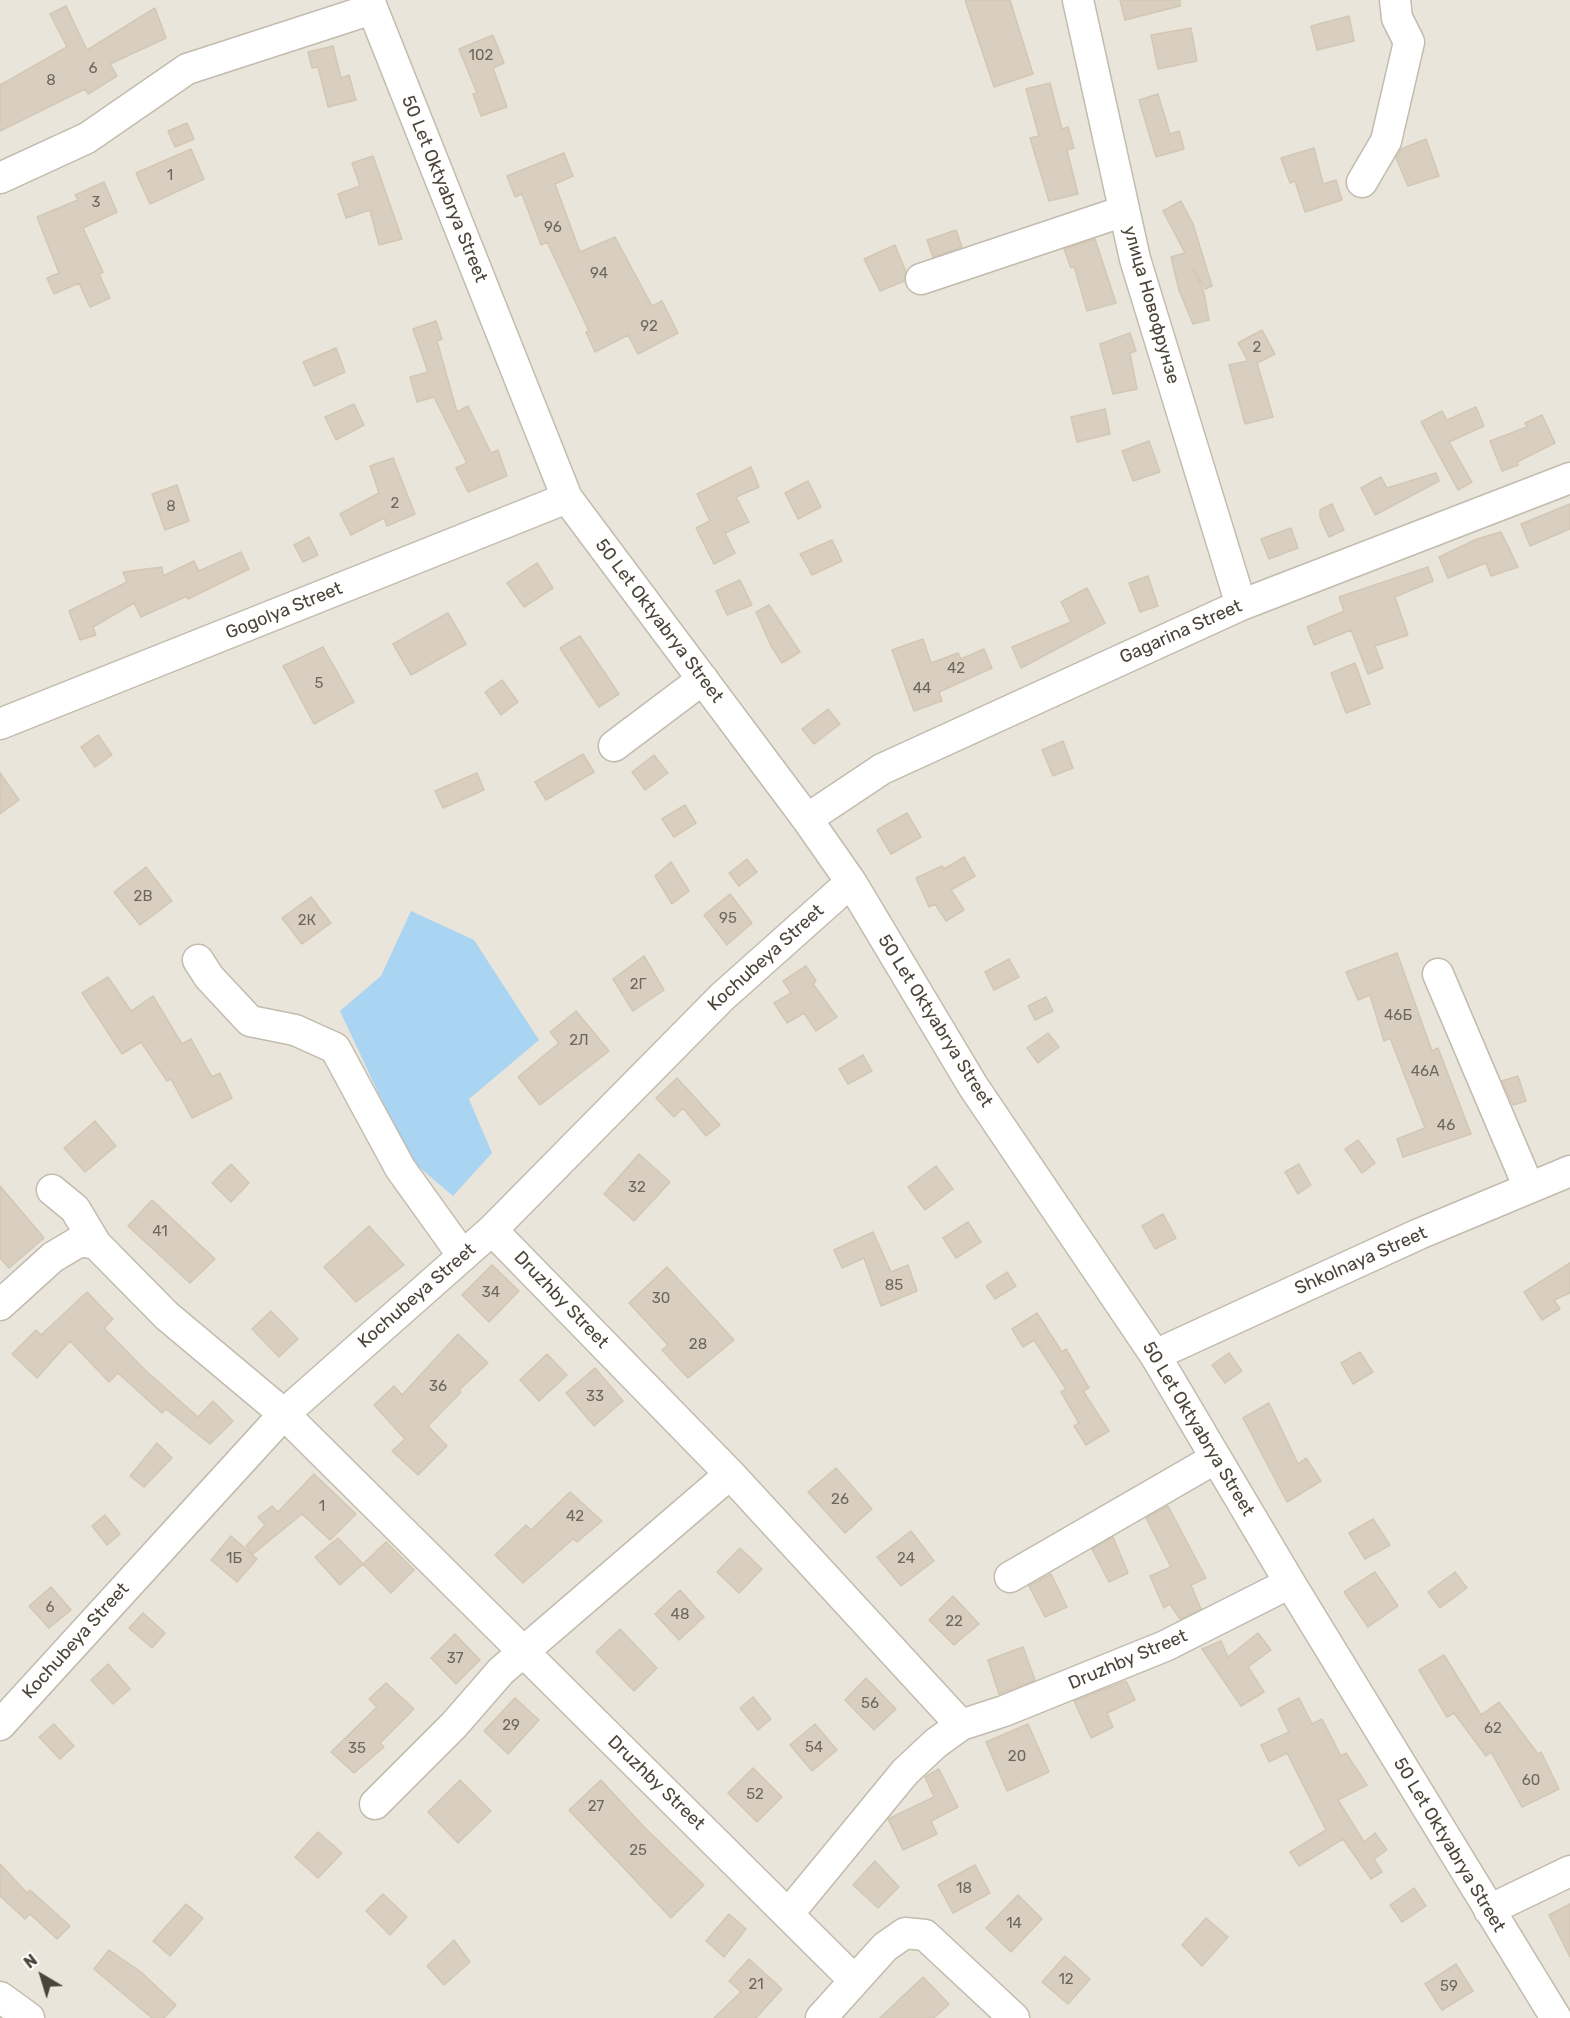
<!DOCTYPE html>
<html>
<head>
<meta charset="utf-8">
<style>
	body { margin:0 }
	#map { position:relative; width:1570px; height:2018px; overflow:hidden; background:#f6f3ec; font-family:Rubik,sans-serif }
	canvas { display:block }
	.north { position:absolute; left:12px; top:1946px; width:60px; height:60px; -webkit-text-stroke:4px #fff; paint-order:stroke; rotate:322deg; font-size:16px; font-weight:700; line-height:24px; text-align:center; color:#4b4439 }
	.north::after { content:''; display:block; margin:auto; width:21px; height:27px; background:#4b4439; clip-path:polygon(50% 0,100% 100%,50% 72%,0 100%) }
</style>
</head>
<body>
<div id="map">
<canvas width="1570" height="2018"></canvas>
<div class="north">N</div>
</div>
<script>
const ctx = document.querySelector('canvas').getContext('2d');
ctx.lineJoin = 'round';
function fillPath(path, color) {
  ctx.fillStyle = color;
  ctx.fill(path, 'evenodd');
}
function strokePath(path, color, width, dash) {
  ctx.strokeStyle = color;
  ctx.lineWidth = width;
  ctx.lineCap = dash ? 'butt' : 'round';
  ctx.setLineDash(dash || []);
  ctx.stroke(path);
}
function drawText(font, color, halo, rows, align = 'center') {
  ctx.font = font + ' Rubik,sans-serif';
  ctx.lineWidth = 6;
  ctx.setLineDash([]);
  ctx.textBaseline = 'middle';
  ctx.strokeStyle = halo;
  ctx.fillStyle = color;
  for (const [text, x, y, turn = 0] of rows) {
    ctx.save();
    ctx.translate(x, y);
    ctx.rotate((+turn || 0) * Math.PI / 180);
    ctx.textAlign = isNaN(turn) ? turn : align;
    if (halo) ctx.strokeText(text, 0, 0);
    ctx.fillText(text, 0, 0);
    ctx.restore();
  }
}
fillPath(new Path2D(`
	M0 0H1570V2018H0Z`), '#eae5da');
fillPath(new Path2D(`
	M411 911 474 940 539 1040 469 1099 492 1153 453 1196 399 1150 384 1105 340 1011 381 976Z`), '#a9d4f2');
const building = new Path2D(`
	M965 0H1010L1033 74 994 87Z
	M1120 0H1180V6L1125 20Z
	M66 6 87 50 155 8 166 38 110 64 117 76 88 94 85 89 0 131V85L67 47 50 14Z
	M1349 16 1354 41 1317 50 1311 26Z
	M1191 28 1197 61 1158 69 1151 35Z
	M493 35 504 63 493 68 507 107 481 116 473 94 477 93 459 49Z
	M333 46 341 78 349 75 356 100 328 107 318 67 312 68 308 52Z
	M1050 83 1062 129 1068 127 1074 148 1067 150 1078 194 1049 201 1030 138 1039 136 1026 89Z
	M1158 94 1170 134 1179 131 1184 149 1156 157 1139 100Z
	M187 123 194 139 175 147 168 131Z
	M1426 139 1439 176 1408 186 1396 158 1401 149Z
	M1314 148 1323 184 1336 180 1342 200 1305 212 1295 181 1290 183 1281 158Z
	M191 149 204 179 150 204 136 173Z
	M564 153 573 176 555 184 580 252 615 237 652 306 662 301 678 333 638 354 628 335 595 352 586 332 589 331 547 242 541 245 522 194 515 197 507 176Z
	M373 156 402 239 379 245 370 210 346 218 338 194 360 186 352 163Z
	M104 182 117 212 83 228 103 272 99 274 110 298 90 307 79 283 54 294 47 278 59 273 37 217 78 200 75 195Z
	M1181 201 1193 224 1212 286 1205 289 1193 268 1204 293 1209 320 1193 324 1179 290 1171 257 1185 253 1163 211Z
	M956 230 962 247 933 257 927 240Z
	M1095 239 1116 303 1087 311 1074 266 1071 268 1064 249Z
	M895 245 906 272 904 281 880 291 864 259Z
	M436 321 442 339 437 341 457 412 468 406 491 453 498 450 507 476 468 492 456 468 467 463 434 397 417 402 410 377 428 372 413 329Z
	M1262 330 1275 354 1257 363 1273 417 1245 424 1229 365 1248 361 1238 343Z
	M1130 333 1136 351 1130 353 1137 389 1113 394 1100 344Z
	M336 348 345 372 314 386 303 362Z
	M354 404 364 425 336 440 325 417Z
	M1476 407 1484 426 1449 442 1472 482 1458 490 1421 422 1442 411 1447 420Z
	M1105 409 1110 434 1077 442 1071 417Z
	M1542 415 1555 443 1517 462 1518 465 1502 471 1490 441 1527 427 1525 423Z
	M1149 441 1160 472 1133 481 1122 451Z
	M393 458 415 514 387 526 384 518 351 535 340 514 379 493 370 466Z
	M751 467 759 487 736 497 749 522 725 533 735 553 714 564 696 528 710 521 697 494Z
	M1436 473 1439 481 1375 515 1361 488 1381 477 1387 488Z
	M808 481 821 507 798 519 785 493Z
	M177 485 189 521 165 530 152 494Z
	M1332 504 1344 530 1329 537 1320 517V510Z
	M1570 504V529L1530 546 1521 524Z
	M1291 528 1298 548 1269 559 1261 539Z
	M1501 532 1518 567 1491 576 1486 563 1448 578 1439 557 1477 539Z
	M309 537 318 555 303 562 294 545Z
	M832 540 842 561 812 575 800 554Z
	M241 552 249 569 188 599 187 596 141 617 134 603 93 627 96 635 80 640 69 611 127 582 123 572 162 567 163 576 194 561 199 571Z
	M537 563 553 588 524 607 507 583Z
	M1428 567 1433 581 1395 597 1408 635 1375 646 1383 668 1368 674 1351 630 1314 645 1307 627 1344 611 1339 597Z
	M1148 576 1158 606 1140 612 1129 583Z
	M740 580 752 605 727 615 716 591Z
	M1087 588 1105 623 1021 668 1012 647 1071 622 1061 602Z
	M769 605 800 652 782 663 771 646 756 612Z
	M448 613 466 644 411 675 393 644Z
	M580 636 619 694 599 707 560 648Z
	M923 639 931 663 958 653 961 659 984 649 992 668 939 692 942 701 914 711 892 650Z
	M323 647 354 702 314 724 283 666Z
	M1355 663 1370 704 1346 713 1331 673Z
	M502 680 518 702 501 715 485 692Z
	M828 709 840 724 814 744 802 729Z
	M98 735 112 755 95 767 81 747Z
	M1063 741 1073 768 1053 776 1042 750Z
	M583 754 594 772 546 800 535 782Z
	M654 755 668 773 645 790 632 772Z
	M0 773 19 800 0 814Z
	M477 773 484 790 443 808 435 791Z
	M685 805 696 823 674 837 662 819Z
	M907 813 921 837 891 854 877 830Z
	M964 857 975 876 951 890 964 910 946 921 935 904 929 907 916 878 942 866 944 869Z
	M747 859 757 872 739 886 729 873Z
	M671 862 689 891 672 904 655 876Z
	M146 867 172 901 140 925 114 892Z
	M730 894 752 923 727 945 704 915Z
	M311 897 331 923 302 944 282 918Z
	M1397 953 1432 1051 1438 1048 1471 1134 1403 1157 1397 1139 1425 1128 1390 1038 1384 1041 1370 995 1358 1000 1346 972Z
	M644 956 664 990 633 1011 613 979Z
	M1009 959 1019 977 994 990 985 972Z
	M806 966 816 981 813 984 837 1017 816 1031 804 1013 787 1023 774 1003 791 993 783 981Z
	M108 977 131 1011 153 996 182 1044 191 1039 212 1077 220 1073 232 1098 192 1118 171 1079 167 1081 141 1042 122 1054 82 993Z
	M1046 997 1053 1011 1035 1020 1028 1006Z
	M576 1011 609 1051 540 1105 518 1077 559 1043 550 1032Z
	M1048 1033 1059 1047 1038 1063 1027 1048Z
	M863 1055 872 1071 848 1084 839 1069Z
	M1518 1076 1526 1101 1513 1105 1502 1081Z
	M677 1078 720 1125 706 1136 683 1108 674 1117 656 1098Z
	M95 1121 116 1146 85 1172 64 1148Z
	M1358 1140 1375 1163 1362 1173 1345 1149Z
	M639 1154 670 1182 634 1221 604 1194Z
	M231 1164 249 1183 231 1202 212 1183Z
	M1299 1164 1311 1185 1298 1194 1285 1172Z
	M936 1166 953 1189 925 1210 908 1187Z
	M0 1186 44 1238 9 1268 0 1258Z
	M152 1200 215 1259 190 1283 128 1226Z
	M1163 1214 1176 1238 1155 1249 1142 1226Z
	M968 1222 981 1242 956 1258 943 1238Z
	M369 1226 404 1265 356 1302 324 1267Z
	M873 1232 891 1272 908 1265 917 1291 881 1306 864 1258 842 1268 834 1250Z
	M1570 1263V1293L1554 1300 1560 1309 1542 1320 1524 1292Z
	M492 1265 519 1291 489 1322 462 1295Z
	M667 1267 734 1340 688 1378 662 1350 668 1345 629 1303Z
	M1007 1272 1016 1286 995 1299 986 1286Z
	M87 1292 113 1319 104 1328 145 1370 198 1417 213 1401 233 1421 210 1444 166 1409 162 1413 118 1373 109 1382 70 1341 37 1378 12 1354 36 1330 41 1335Z
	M271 1311 298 1339 279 1357 252 1329Z
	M1037 1313 1062 1352 1066 1349 1089 1388 1083 1391 1109 1431 1086 1445 1074 1426 1079 1423 1061 1392 1066 1389 1034 1340 1023 1347 1012 1329Z
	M458 1334 488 1363 459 1390 461 1392 428 1426 447 1446 418 1475 392 1451 405 1439 374 1405 394 1386 402 1395Z
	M1360 1352 1373 1372 1353 1384 1341 1363Z
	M1229 1353 1242 1371 1225 1383 1212 1365Z
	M547 1354 567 1375 539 1401 520 1380Z
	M595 1368 623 1401 594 1426 566 1393Z
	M1269 1403 1298 1464 1306 1458 1321 1481 1287 1502 1243 1418Z
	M157 1443 172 1458 144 1487 130 1476Z
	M836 1468 872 1509 845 1533 808 1492Z
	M314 1474 356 1514 330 1540 302 1514 253 1554 246 1546 265 1525 258 1517 272 1506 278 1512Z
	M570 1492 602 1521 577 1542 573 1539 523 1583 495 1555 526 1525 531 1530Z
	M1168 1506 1206 1578 1191 1585 1201 1609 1180 1619 1170 1604 1164 1608 1150 1576 1171 1567 1146 1518Z
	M105 1515 120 1534 107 1545 92 1526Z
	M1373 1519 1390 1545 1365 1559 1349 1533Z
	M911 1531 934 1561 901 1586 877 1557Z
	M231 1536 257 1559 237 1582 211 1560Z
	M1113 1537 1128 1573 1109 1582 1092 1549Z
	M338 1538 363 1564 340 1585 315 1557Z
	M386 1542 414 1570 391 1593 363 1564Z
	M740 1548 762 1569 739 1593 717 1572Z
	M1375 1572 1398 1606 1368 1627 1344 1592Z
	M1455 1572 1467 1588 1440 1608 1428 1592Z
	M1051 1574 1067 1607 1045 1617 1029 1586Z
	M51 1587 71 1610 49 1628 29 1606Z
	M680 1590 704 1617 679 1640 655 1614Z
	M953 1596 979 1624 954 1645 929 1620Z
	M143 1613 165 1633 152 1648 129 1628Z
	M620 1629 657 1668 634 1691 596 1652Z
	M1258 1633 1271 1650 1248 1667 1264 1692 1241 1706 1202 1649 1221 1641 1228 1657Z
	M455 1634 480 1660 456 1684 431 1658Z
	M1023 1647 1035 1680 999 1694 988 1660Z
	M1444 1655 1481 1715 1499 1702 1538 1754 1541 1752 1559 1789 1522 1807 1491 1752 1486 1756 1454 1713 1447 1717 1419 1670Z
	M108 1664 130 1689 113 1704 91 1680Z
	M866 1678 896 1709 874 1730 845 1700Z
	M1126 1681 1135 1700 1107 1713 1113 1727 1091 1738 1074 1701Z
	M386 1683 414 1709 380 1743 384 1747 354 1773 331 1752 377 1707 369 1699Z
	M753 1697 771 1719 758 1730 740 1708Z
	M515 1698 539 1720 508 1754 484 1731Z
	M1299 1698 1312 1724 1322 1719 1341 1756 1346 1753 1367 1785 1338 1800 1364 1842 1375 1833 1387 1850 1374 1859 1382 1872 1371 1879 1343 1839 1299 1866 1290 1852 1326 1830 1287 1753 1269 1762 1261 1745 1289 1732 1278 1709Z
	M54 1724 74 1746 60 1759 39 1737Z
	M815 1724 837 1750 812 1771 790 1745Z
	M1028 1724 1049 1772 1007 1791 986 1742Z
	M753 1768 782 1797 757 1822 728 1793Z
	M939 1769 958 1807 931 1821 937 1834 903 1850 888 1819 934 1797 925 1777Z
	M460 1780 491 1811 458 1843 428 1812Z
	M601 1780 643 1826 704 1885 671 1918 569 1810Z
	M318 1832 342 1853 318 1878 295 1857Z
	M875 1861 899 1887 878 1908 853 1885Z
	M0 1864 27 1893 30 1890 70 1926 57 1939 30 1914 25 1919 0 1896Z
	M975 1865 990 1893 953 1913 938 1885Z
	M1414 1888 1426 1906 1402 1922 1390 1905Z
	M383 1894 407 1917 390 1935 366 1911Z
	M1018 1895 1042 1919 1011 1952 986 1928Z
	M186 1904 203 1918 170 1956 153 1941Z
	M1570 1904V1957L1549 1915Z
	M729 1914 746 1929 724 1957 706 1941Z
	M1206 1918 1228 1937 1202 1966 1182 1945Z
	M454 1940 470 1962 444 1985 427 1966Z
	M109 1950 141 1972 176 2005 164 2018H152L94 1969Z
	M1065 1956 1090 1979 1068 2004 1042 1982Z
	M749 1959 782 1989 756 2018H714L741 1992 729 1981Z
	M1456 1964 1473 1991 1442 2010 1425 1984Z
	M923 1977 949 2004 934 2018H880Z`);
fillPath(building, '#d8cfc1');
strokePath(building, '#d3c7b4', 1.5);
const minor = new Path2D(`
	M369 0 567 498 807 819 851 882 973 1086 1155 1355 1290 1583 1556 2018
	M1078 0 1135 259 1241 605
	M0 178 87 138 187 69 372 9
	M1362 182 1386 141 1409 42 1397 18 1395 0
	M921 279 1124 211
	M0 724 567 498
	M614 746 703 679
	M807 819 882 769 1241 605 1570 478
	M198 960 209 977 250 1021 295 1030 335 1048 400 1168 463 1256
	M1438 974 1529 1188
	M52 1190 75 1209 96 1244
	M492 1230 730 1474 961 1725
	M0 1305 53 1257 80 1241 96 1244 167 1316 284 1414 854 1980
	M1155 1355 1419 1234 1570 1171
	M1010 1577 1216 1458
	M0 1725 284 1414 492 1230 722 997 851 882
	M375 1804 454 1725 501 1671 730 1474
	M1489 1910 1570 1871
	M789 1913 905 1772 936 1743 961 1725 1004 1711 1165 1646 1290 1583
	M0 1997 29 2018
	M821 2018 885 1947 905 1933 925 1935 1014 2018`);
strokePath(minor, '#c2bbae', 33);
strokePath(minor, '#fff', 30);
drawText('15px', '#6e675b', null, [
	["102",481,56],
	["6",93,69],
	["8",51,81],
	["1",170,176],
	["3",96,203],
	["96",553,228],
	["94",599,274],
	["92",649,327],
	["2",1257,348],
	["2",395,504],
	["8",171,507],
	["42",956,669],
	["5",319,684],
	["44",922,689],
	["2В",143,897],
	["95",728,919],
	["2К",307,921],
	["2Г",638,985],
	["46Б",1398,1016],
	["2Л",579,1041],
	["46А",1425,1072],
	["46",1446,1126],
	["32",637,1188],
	["41",160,1232],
	["85",894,1286],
	["34",491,1293],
	["30",661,1299],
	["28",698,1345],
	["36",438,1387],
	["33",595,1397],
	["26",840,1500],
	["1",322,1507],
	["42",575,1517],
	["1Б",234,1559],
	["24",906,1559],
	["6",50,1608],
	["48",680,1615],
	["22",954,1622],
	["37",455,1659],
	["56",870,1704],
	["29",511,1726],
	["62",1493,1729],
	["54",814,1748],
	["35",357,1749],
	["20",1017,1757],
	["60",1531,1781],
	["52",755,1795],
	["27",596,1807],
	["25",638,1851],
	["18",964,1889],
	["14",1014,1924],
	["12",1066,1980],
	["21",756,1985],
	["59",1449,1987]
]);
drawText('18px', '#4b4439', '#fff', [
	["50 Let Oktyabrya Street",444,189,68],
	["улица Новофрунзе",1151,305,74],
	["Gogolya Street",284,611,-22],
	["50 Let Oktyabrya Street",659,621,53],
	["Gagarina Street",1181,632,-24],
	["Kochubeya Street",766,958,-42],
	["50 Let Oktyabrya Street",935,1021,58],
	["Shkolnaya Street",1361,1261,-24],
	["Kochubeya Street",417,1296,-41],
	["Druzhby Street",561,1300,46],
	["50 Let Oktyabrya Street",1198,1429,59],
	["Kochubeya Street",76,1641,-48],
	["Druzhby Street",1128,1660,-23],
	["Druzhby Street",656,1783,44],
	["50 Let Oktyabrya Street",1449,1845,59]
]);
</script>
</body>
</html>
